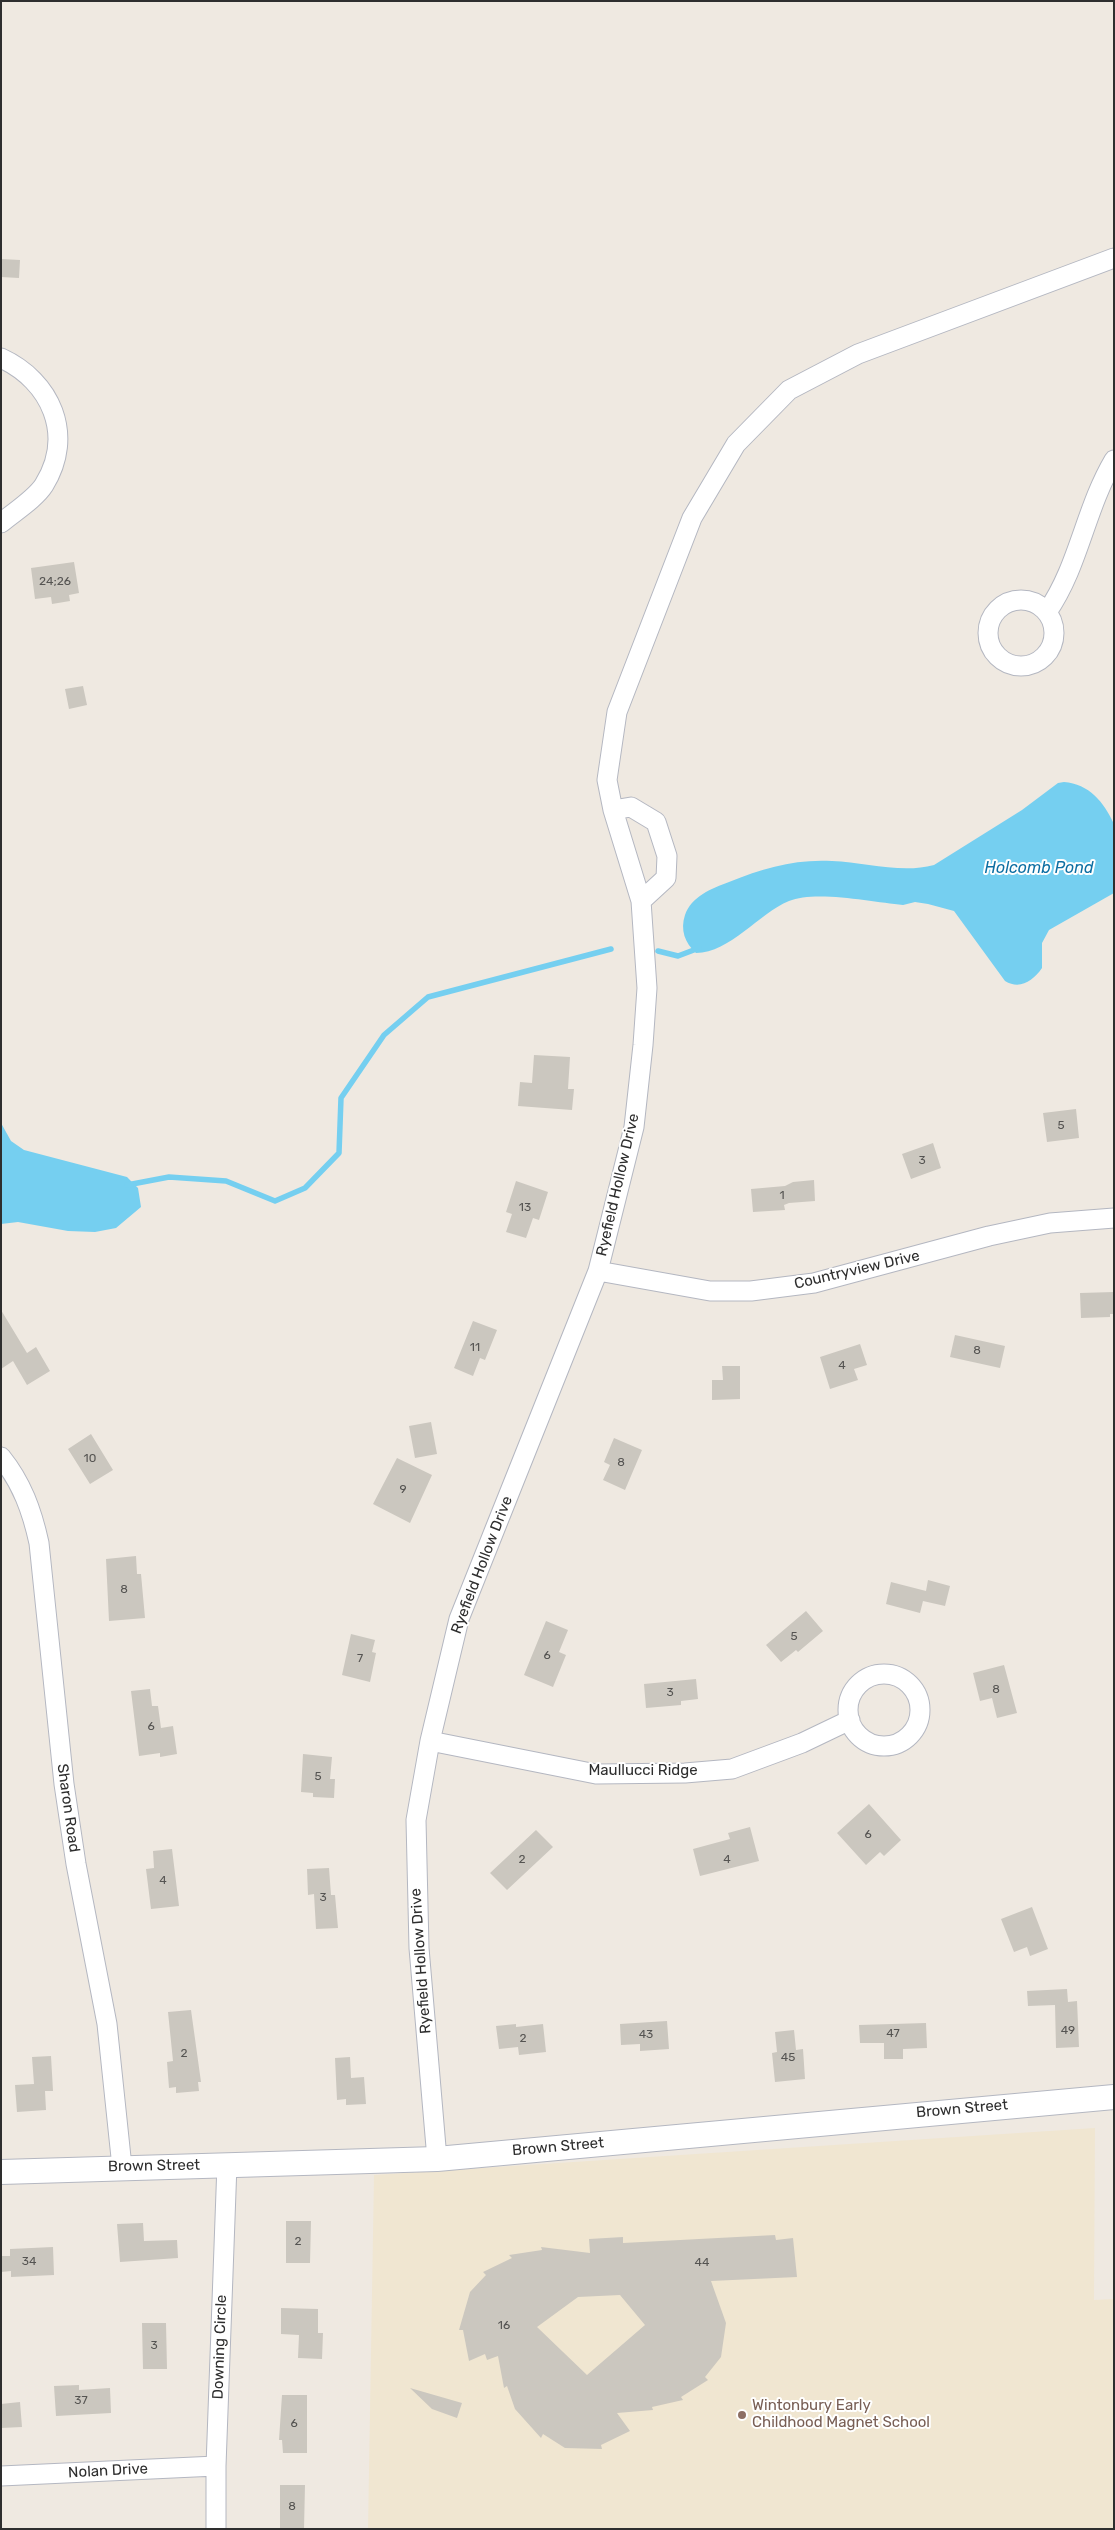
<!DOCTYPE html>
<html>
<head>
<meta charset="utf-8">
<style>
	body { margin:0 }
	#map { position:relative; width:1115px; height:2530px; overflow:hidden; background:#efe9e1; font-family:Rubik,sans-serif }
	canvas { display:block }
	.frame { position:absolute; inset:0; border:2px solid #2e2e2e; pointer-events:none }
</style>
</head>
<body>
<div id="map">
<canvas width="1115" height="2530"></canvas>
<div class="frame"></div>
</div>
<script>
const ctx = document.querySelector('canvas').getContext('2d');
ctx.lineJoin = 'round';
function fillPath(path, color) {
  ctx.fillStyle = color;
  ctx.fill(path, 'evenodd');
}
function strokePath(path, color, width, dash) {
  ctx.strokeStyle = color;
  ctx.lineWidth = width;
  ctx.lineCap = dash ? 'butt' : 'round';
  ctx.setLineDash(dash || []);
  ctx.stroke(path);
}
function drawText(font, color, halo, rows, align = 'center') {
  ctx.font = font + ' Rubik,sans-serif';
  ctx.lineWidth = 4;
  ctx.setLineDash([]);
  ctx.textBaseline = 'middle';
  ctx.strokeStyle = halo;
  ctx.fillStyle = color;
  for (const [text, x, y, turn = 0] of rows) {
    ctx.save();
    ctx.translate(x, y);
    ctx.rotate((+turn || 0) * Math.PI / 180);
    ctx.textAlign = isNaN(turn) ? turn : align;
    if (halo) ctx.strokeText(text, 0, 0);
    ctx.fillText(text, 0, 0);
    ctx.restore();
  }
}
fillPath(new Path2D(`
	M1095 2128 1094 2300 1114 2299V2529H368L374 2175Z`), '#f0e6d1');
fillPath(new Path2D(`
	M1064 782C1089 784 1104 802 1114 824V893L1049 930 1042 943V968C1033 981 1020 990 1005 981L954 911 928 904 915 902 903 905C873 902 815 890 789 901 759 913 730 953 696 953 685 943 680 930 685 915 691 897 712 888 729 882 764 868 794 859 832 861 865 862 901 874 934 865L1022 810 1058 783Z
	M1 1123 11 1141 24 1150 127 1177 138 1188 141 1207 116 1228 95 1232 68 1231 18 1222 1 1224Z`), '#75cff0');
strokePath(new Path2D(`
	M658 951 678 956 699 948
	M127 1185 169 1177 226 1181 275 1201 305 1188 339 1153 341 1098 384 1035 428 997 611 949`), '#75cff0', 5.5);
fillPath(new Path2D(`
	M1 259 20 260 19 278 1 277Z
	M74 562 79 593 69 595 70 601 52 604 51 597 35 599 31 568Z
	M83 686 87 705 69 709 65 689Z
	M534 1055 570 1057 568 1089H574L572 1110 518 1106 520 1082 532 1083Z
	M1076 1109 1079 1138 1047 1142 1043 1113Z
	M933 1143 941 1168 911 1179 902 1154Z
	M814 1180 815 1201 789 1203 784 1205 785 1210 753 1212 751 1189 785 1186 793 1182Z
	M516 1181 548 1192 539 1220 533 1218 526 1238 506 1232 512 1214 506 1212Z
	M1114 1292V1314H1110V1317L1081 1318 1080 1293Z
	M1 1310 27 1353 36 1347 50 1371 27 1385 13 1361 1 1369Z
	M473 1321 497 1330 485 1360 480 1358 473 1376 454 1368Z
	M955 1335 1005 1346 1000 1368 950 1357Z
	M860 1344 867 1365 854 1369 858 1380 830 1389 820 1357Z
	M722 1366H740V1399L712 1400V1380H723Z
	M431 1422 437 1454 415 1458 409 1426Z
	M91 1434 113 1470 90 1484 68 1449Z
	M614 1438 642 1450 625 1490 603 1480 610 1465 604 1462Z
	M397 1458 432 1475 410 1523 373 1504Z
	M136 1556 137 1574H141L145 1618 109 1621 106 1559Z
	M928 1580 950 1586 945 1606 923 1601 920 1613 886 1604 891 1582 926 1591Z
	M806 1611 823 1631 798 1652 796 1650 781 1662 766 1645Z
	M546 1621 568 1630 559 1652 566 1655 553 1687 524 1675Z
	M351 1634 375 1640 372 1652 376 1653 370 1682 342 1675Z
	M1004 1665 1017 1713 997 1718 992 1698 980 1701 973 1673Z
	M696 1679 698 1699 681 1701V1705L646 1708 644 1684Z
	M150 1689 152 1706H158L161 1728 173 1726 177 1754 160 1757V1753L139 1756 131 1691Z
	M303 1754 332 1757 330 1779H335L334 1798 313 1797V1793L301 1792Z
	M869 1804 901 1840 884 1856 880 1852 866 1865 837 1833Z
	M750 1827 759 1861 700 1876 693 1849 730 1839 728 1833Z
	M536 1830 553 1847 507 1890 490 1873Z
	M172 1849 179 1906 151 1909 146 1869 154 1868 153 1851Z
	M329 1868 331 1895H335L338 1928 316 1929 314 1894 308 1895 307 1869Z
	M1032 1907 1048 1949 1030 1956 1027 1947 1014 1952 1001 1919Z
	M1067 1989 1068 2002 1077 2001 1079 2047 1056 2048 1055 2005 1028 2006 1027 1991Z
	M191 2010 201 2082H198L199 2091 176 2093V2087L169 2088 167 2062 173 2061 168 2012Z
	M667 2021 669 2049 640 2051V2044L621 2045 620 2024Z
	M926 2023 927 2048 903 2049V2059H884V2043H860L859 2025Z
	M516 2024V2027L543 2024 546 2052 519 2055 518 2047 499 2049 496 2026Z
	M794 2030 796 2050 803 2049 805 2079 775 2082 772 2053 777 2052 775 2032Z
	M51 2056 53 2091H45L46 2110 17 2112 15 2085 34 2084 32 2057Z
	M350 2057 351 2078 364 2077 366 2104 346 2105V2099L337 2100 335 2058Z
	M286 2221H311L310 2263H286Z
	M143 2223 144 2241 177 2240 178 2258 120 2262 117 2224Z
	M775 2235 776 2240 793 2238 797 2277 711 2281 726 2323 721 2357 705 2377 708 2380 681 2397 683 2400 652 2407 653 2410 617 2413 630 2431 601 2445 602 2449 565 2448 543 2434 541 2438 515 2409 507 2386 504 2388 498 2356 487 2360 485 2354 469 2361 463 2330H459L470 2292 486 2275 483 2272 512 2258 509 2255 542 2250 541 2247 590 2253 589 2239 623 2237V2243ZM620 2295 645 2325 587 2375 537 2327 578 2297Z
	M53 2247 54 2275 11 2277V2271L1 2272V2256H10V2249Z
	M281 2308 318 2309V2333H323L322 2359 298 2358 299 2335 281 2334Z
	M142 2323H166L167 2369H143Z
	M79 2385V2390L110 2388 111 2413 56 2416 54 2386Z
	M410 2388 462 2403 457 2418 432 2409Z
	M282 2395H307V2453H283L282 2440H279Z
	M20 2402 22 2427 1 2428V2404Z
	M280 2485H305L304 2529H280Z`), '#cbc7bf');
const minor = new Path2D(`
	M1 358C51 381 75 435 44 485 35 499 14 512 1 523
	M988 633a33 33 0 1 1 66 0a33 33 0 1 1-66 0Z
	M1047 612C1079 566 1085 509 1114 460
	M641 901 666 878 667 856 656 822 631 807 613 810 607 780 617 712 692 518 736 444 789 390 858 354 1114 258
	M598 1271 710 1291H751L814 1283 989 1236 1050 1223 1114 1218
	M1 1457C22 1483 32 1511 39 1543L64 1784 76 1864 107 2024 122 2167
	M848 1710a36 36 0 1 1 72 0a36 36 0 1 1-72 0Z
	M430 1741 596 1774 685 1773 732 1769 802 1743 850 1720
	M437 2159 419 1948 416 1820 430 1741 459 1619 598 1271 634 1127 643 1045 647 988 641 901 613 810
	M1 2476 216 2466
	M216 2529V2466L227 2164`);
const tertiary = new Path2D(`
	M1 2172 437 2159 1114 2097`);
strokePath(minor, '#b4b7c1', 21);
strokePath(tertiary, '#b4b7c1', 26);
strokePath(minor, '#fff', 19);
strokePath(tertiary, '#fff', 24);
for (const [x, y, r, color] of [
	[742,2415,5,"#8d6e63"]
]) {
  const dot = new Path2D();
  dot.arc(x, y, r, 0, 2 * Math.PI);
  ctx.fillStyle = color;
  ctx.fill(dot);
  strokePath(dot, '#fff', 2);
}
drawText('12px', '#555452', null, [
	["24;26",55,582],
	["5",1061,1126],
	["3",922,1161],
	["1",782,1196],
	["13",525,1208],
	["11",475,1348],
	["8",977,1351],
	["4",842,1366],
	["10",90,1459],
	["8",621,1463],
	["9",403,1490],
	["8",124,1590],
	["5",794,1637],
	["6",547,1656],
	["7",360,1659],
	["8",996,1690],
	["3",670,1693],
	["6",151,1727],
	["5",318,1777],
	["6",868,1835],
	["2",522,1860],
	["4",727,1860],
	["4",163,1881],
	["3",323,1898],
	["49",1068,2031],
	["47",893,2034],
	["43",646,2035],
	["2",523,2039],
	["2",184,2054],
	["45",788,2058],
	["2",298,2242],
	["34",29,2262],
	["44",702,2263],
	["16",504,2326],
	["3",154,2346],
	["37",81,2401],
	["6",294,2424],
	["8",292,2507]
]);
drawText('15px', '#2e2e2e', '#fff', [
	["Ryefield Hollow Drive",618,1185,-77],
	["Countryview Drive",857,1270,-13],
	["Ryefield Hollow Drive",482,1565,-69],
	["Maullucci Ridge",643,1771],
	["Sharon Road",68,1808,82],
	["Ryefield Hollow Drive",421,1961,-94],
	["Brown Street",962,2109,-5],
	["Brown Street",558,2147,-5],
	["Brown Street",154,2166,-1],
	["Downing Circle",220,2347,-88],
	["Nolan Drive",108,2471,-3]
]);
drawText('15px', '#785e54', '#fff', [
	["Wintonbury Early",752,2406],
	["Childhood Magnet School",752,2423]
], 'left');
drawText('italic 16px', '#0d6fa3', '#fff', [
	["Holcomb Pond",1039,868]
]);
</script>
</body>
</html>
